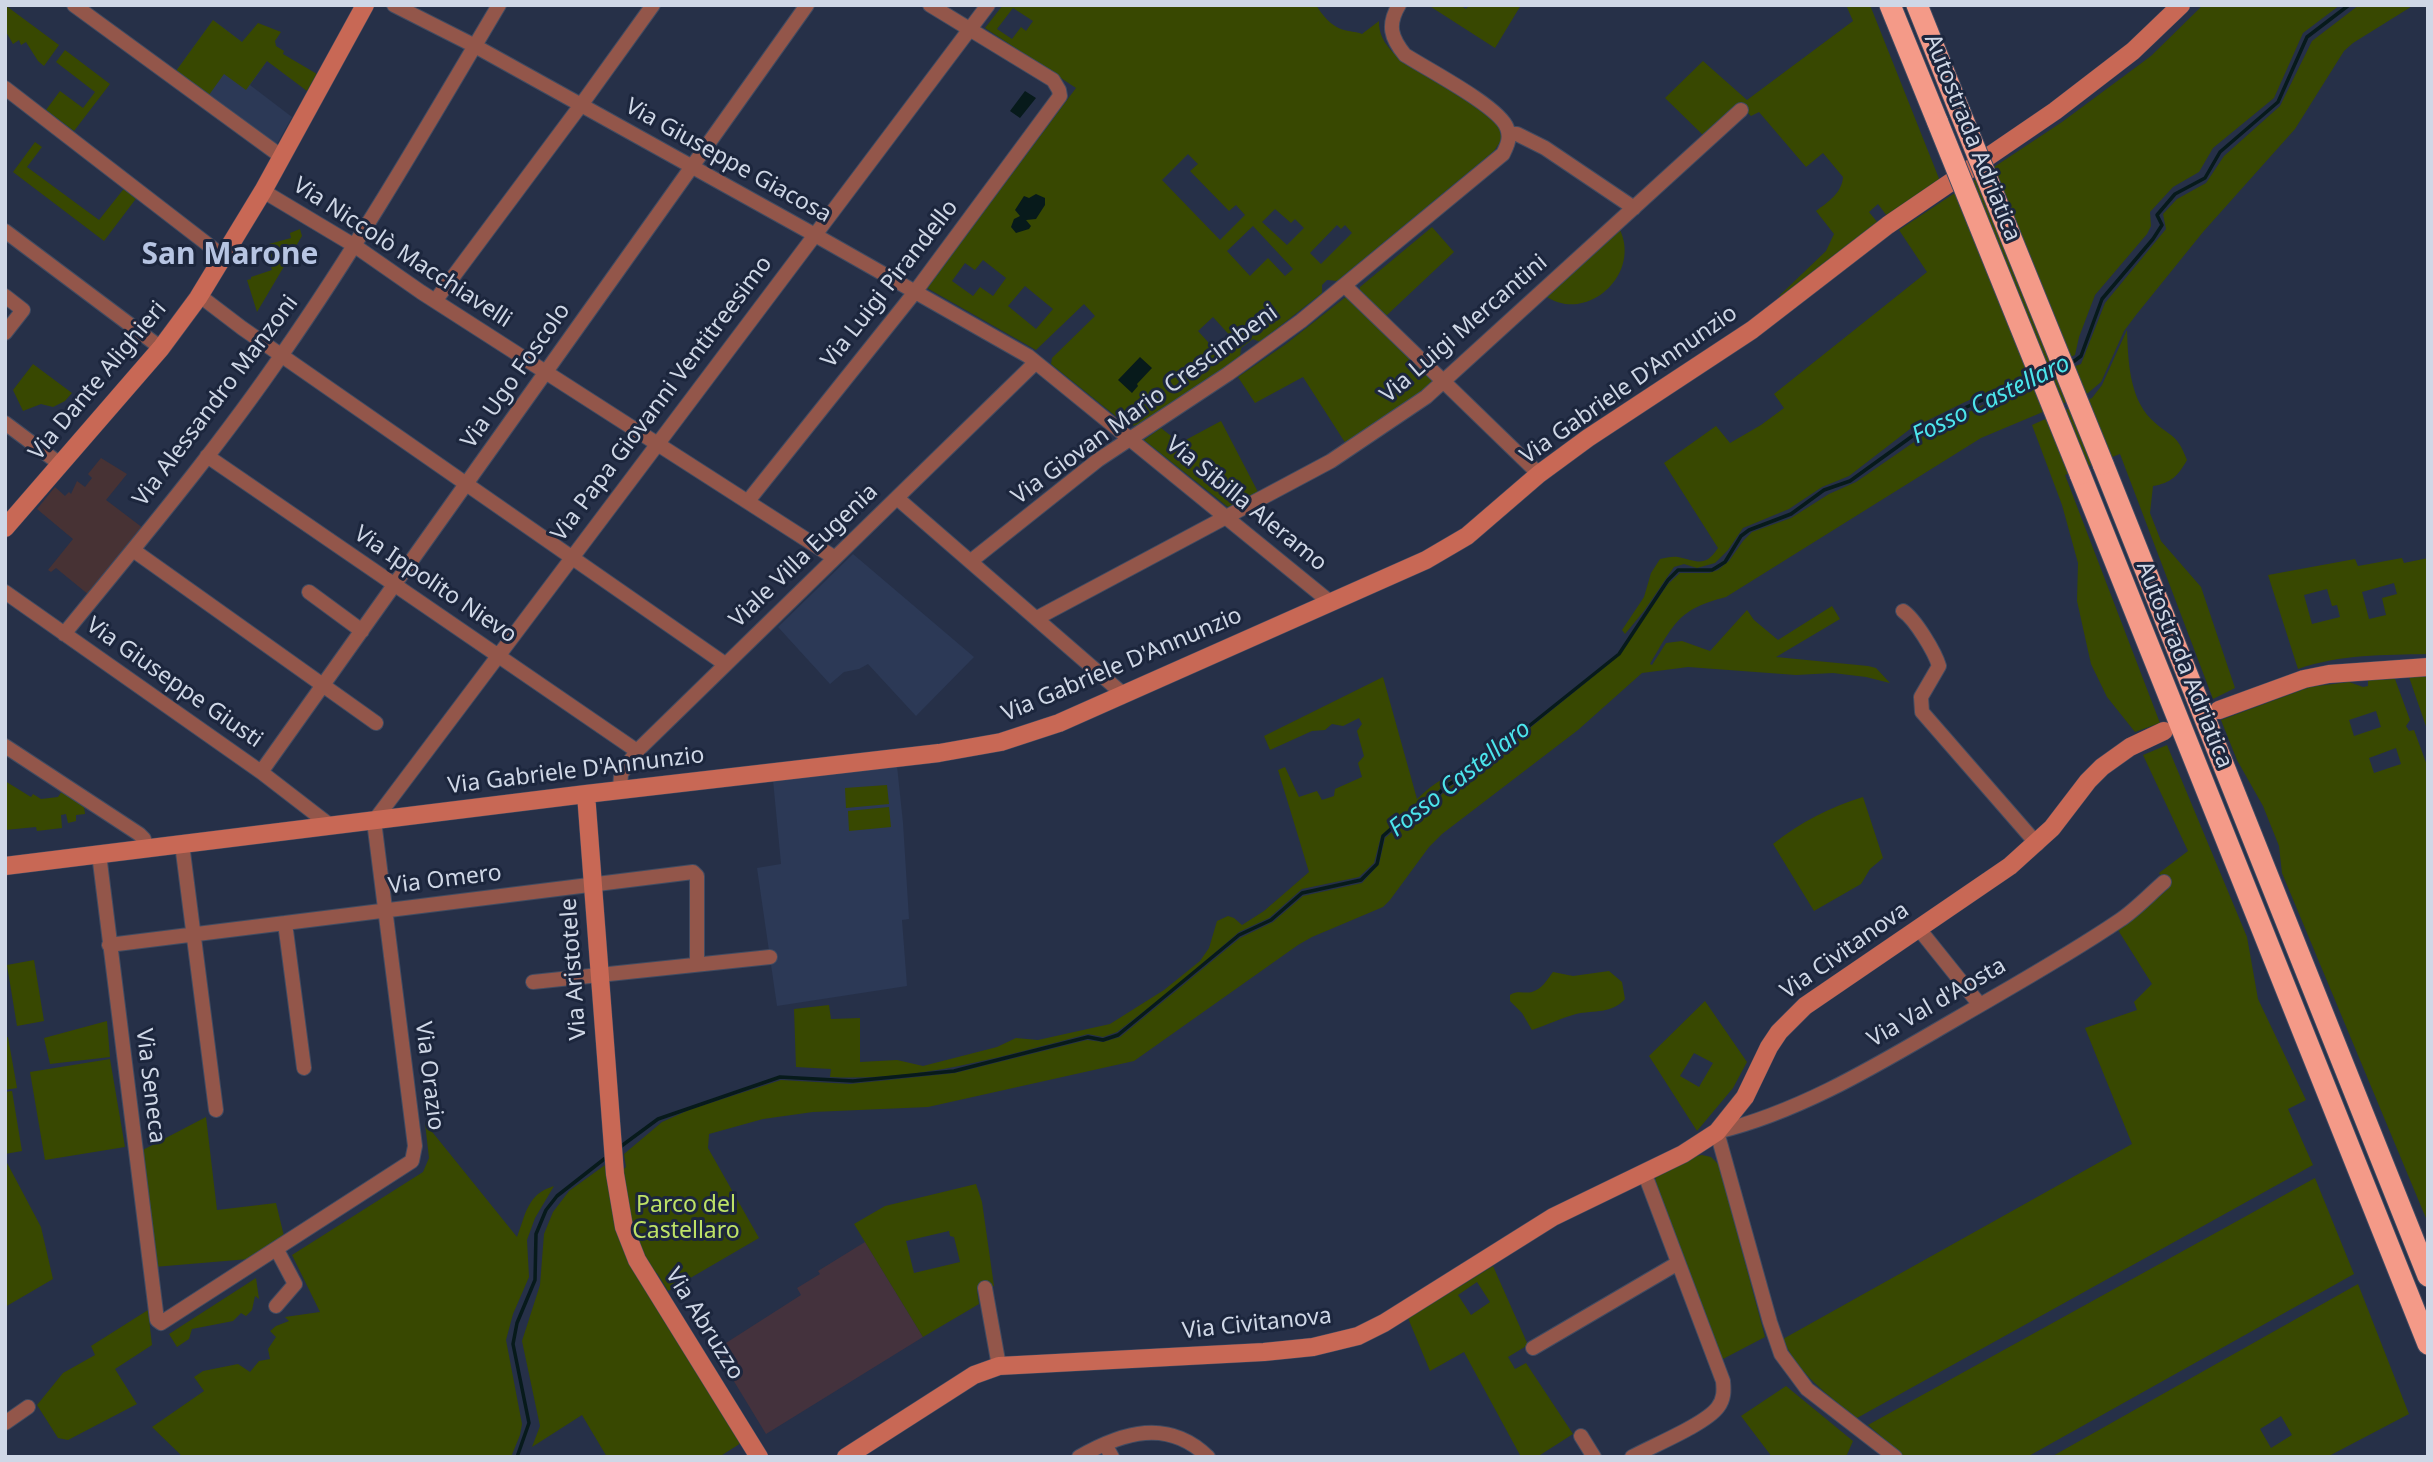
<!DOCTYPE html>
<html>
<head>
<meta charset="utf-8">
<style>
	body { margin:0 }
	#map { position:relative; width:2433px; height:1462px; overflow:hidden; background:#263048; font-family:"Noto Sans",sans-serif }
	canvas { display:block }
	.frame { position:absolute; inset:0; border:7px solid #cfd7e6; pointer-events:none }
</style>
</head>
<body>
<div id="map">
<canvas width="2433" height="1462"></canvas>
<div class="frame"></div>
</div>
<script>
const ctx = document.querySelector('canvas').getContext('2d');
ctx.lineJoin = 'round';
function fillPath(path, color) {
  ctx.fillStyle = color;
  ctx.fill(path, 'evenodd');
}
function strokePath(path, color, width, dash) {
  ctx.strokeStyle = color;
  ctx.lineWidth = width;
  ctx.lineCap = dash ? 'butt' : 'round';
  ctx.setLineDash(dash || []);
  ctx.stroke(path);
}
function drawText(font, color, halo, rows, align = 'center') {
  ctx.font = font + ' "Noto Sans",sans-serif';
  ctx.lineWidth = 6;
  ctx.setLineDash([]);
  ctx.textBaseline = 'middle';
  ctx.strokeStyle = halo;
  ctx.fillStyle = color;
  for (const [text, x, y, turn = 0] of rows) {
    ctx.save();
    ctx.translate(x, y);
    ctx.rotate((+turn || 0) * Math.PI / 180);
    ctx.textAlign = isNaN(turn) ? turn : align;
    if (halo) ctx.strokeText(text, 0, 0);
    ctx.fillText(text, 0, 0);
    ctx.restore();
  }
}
fillPath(new Path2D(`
	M213 20 267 61 250 85 292 117 276 146 176 71Z
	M853 554 974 657 916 716 868 664 859 669 844 672 830 684 778 627Z
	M897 766 903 823 909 919 902 920 907 986 777 1006 757 868 781 864 773 780Z`), '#2c3956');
fillPath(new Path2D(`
	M101 458 127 474 106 500 143 528 89 595 56 568 51 572 48 570 73 539 37 509 55 487 65 496 69 492 71 494 77 481 85 487 92 478 88 474Z`), '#473234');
fillPath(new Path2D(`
	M865 1242 923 1337 766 1434 715 1350 801 1295 797 1288 820 1274 818 1271Z`), '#44323d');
fillPath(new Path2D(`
	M5 5 59 45 44 66 38 61 26 42 21 45 19 40 13 44 5 30Z
	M1003 5H1316C1322 15 1332 27 1344 30 1350 32 1355 31 1362 34L1379 21C1377 70 1474 88 1497 123 1500 128 1500 133 1502 139L1494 151 1337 281 1327 280 1322 285V293L1260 342 1253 339 1241 348 1240 357 1138 425 1128 426 1051 364 1052 358 1095 316 1084 304 1036 350 927 288 1076 88 985 28ZM1013 8 1033 21 1026 31 1021 27 1012 39 997 29ZM1188 154 1198 164 1190 171 1229 211 1236 205 1245 215 1220 240 1162 180ZM1275 209 1291 223 1295 219 1304 228 1287 245 1262 222ZM1337 225 1341 229 1345 225 1352 233 1321 264 1310 253ZM1253 226 1293 269 1285 276 1268 258 1250 276 1227 251ZM983 260 1006 278 993 296 980 287 973 296 952 281 965 263 975 270ZM1025 286 1053 309 1036 329 1008 306ZM1213 317 1233 339 1218 353 1198 331Z
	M1428 5H1460L1466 9 1469 5H1521L1495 48Z
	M1846 5H1870L1940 181 1887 216 1878 204 1869 212 1878 223 1783 299 1779 296 1826 251 1834 234 1816 211C1828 202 1842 193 1843 177L1823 153 1806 167 1759 112 1751 116 1741 106 1706 138 1665 98 1703 61 1747 100 1853 21Z
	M2203 5H2340L2303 33 2274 98 2213 148 2199 172 2173 187 2150 212 2151 226 2147 234 2095 295 2079 337 2075 355 1965 402 1910 429 1849 476 1822 487 1789 509 1743 528 1728 550 1715 563 1697 568 1684 564 1674 567 1644 611 1625 634 1622 630 1644 597 1651 573 1660 559C1666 558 1672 556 1678 557 1697 561 1705 568 1718 548L1664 463 1716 426 1730 443 1761 425 1784 408 1774 394 1927 272 1899 230 2062 122 2151 56Z
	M2359 5H2414L2353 43 2344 51 2295 129 2203 232 2136 315 2124 331 2101 382 2088 393 1981 438 1726 597C1678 609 1674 624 1650 664L1652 665 1666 643 1682 641 1710 651 1747 610 1754 620 1778 640 1832 606 1840 619 1776 657 1868 666 1876 668 1890 683 1866 677 1833 673 1796 675 1688 667 1642 673 1578 730 1442 834 1429 847 1390 900 1383 907 1312 937 1298 945 1134 1061 928 1107 813 1112 763 1119 709 1134 708 1148 759 1238 668 1291 657 1273 653 1275C634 1242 627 1207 622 1170L626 1167 624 1154 662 1122 689 1110 781 1080 850 1084 955 1073 1087 1040 1103 1042 1120 1037 1240 938 1273 922 1303 896 1362 883 1379 864 1385 838 1404 822 1425 812 1448 788 1482 767 1616 658 1668 584 1680 573H1709L1718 570 1729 561 1743 541 1752 532 1791 518 1829 494 1856 482 1933 429 2023 386 2081 364 2105 303 2166 229 2163 214 2177 199 2206 183 2224 156 2280 106 2312 41Z
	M213 20 242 42 258 23 281 32 275 41 276 46 284 51 283 54 317 74 307 91 267 61 246 90 224 74 209 95 176 71Z
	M65 50 110 84 74 131 46 110 60 91 83 108 95 92 56 62Z
	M35 142 42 147 27 167 99 220 126 186 138 196 104 241 13 172Z
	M1432 227 1454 252 1386 316 1360 290V287Z
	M300 229 302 236 257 312 247 280 251 279V277L272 270 266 248 270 247 269 244 291 238 290 233Z
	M1620 230C1641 275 1587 323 1547 297Z
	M1347 296 1433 380 1434 384 1346 444 1303 377 1255 403 1238 377 1286 344Z
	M2127 330C2128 359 2129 397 2151 419 2170 438 2176 431 2187 460 2178 476 2171 483 2153 486L2150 513 2161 541 2201 587 2235 688 2213 699 2120 454 2065 475 2160 723 2135 732 2107 697 2091 664 2077 601 2078 563 2062 505 2032 425 2092 398 2102 385Z
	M33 364 72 393 65 401 53 407 41 404 23 411 13 390Z
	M1221 421 1258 492 1228 507 1144 440 1161 428 1180 443Z
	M2402 558 2404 563 2428 558V654C2383 655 2341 654 2298 669L2268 575 2355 559 2358 566ZM2394 583 2397 594 2382 598 2386 615 2369 619 2362 592ZM2327 589 2332 606 2337 605 2340 617 2312 624 2304 595Z
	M1383 677 1417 799C1434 782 1454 771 1477 763L1445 784 1420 808 1402 816 1381 836 1374 863 1359 877 1302 889 1269 918 1239 932 1168 993 1117 1032 1103 1037 1088 1034C1004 1056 918 1082 830 1077L831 1069 796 1067 794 1009 829 1005 831 1019 860 1018V1062L897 1060 923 1066 997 1047 1016 1038 1038 1040 1110 1024 1164 990 1200 961 1209 948 1217 921 1228 916 1234 918 1242 925 1264 911 1309 872 1278 770 1285 767 1299 797 1317 791 1322 800 1334 796 1335 789 1362 777 1358 763 1364 756 1357 731 1362 724 1359 718 1343 726 1332 724 1325 730 1312 731 1270 750 1264 736Z
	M2409 677H2428V732Z
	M2395 679 2410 720 2406 726 2409 731 2414 730 2428 768V1223L2282 873 2279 846 2263 806 2237 760 2221 720 2310 687 2349 682 2363 687 2368 686V680ZM2376 711 2381 727 2354 736 2349 720ZM2396 748 2401 764 2374 773 2369 758Z
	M2167 745 2247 937 2258 999 2306 1100 2288 1109 2313 1165 1857 1418C1828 1395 1798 1374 1783 1339L2132 1144 2085 1028 2137 1010 2134 1002 2152 984 2118 930 2168 889 2159 873 2188 851 2143 755Z
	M5 781 31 797 33 794 41 799 58 797 62 791 84 806 85 814 76 815V821L68 823 66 814 61 815 62 828 37 831 36 827 5 830Z
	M887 785 889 804 846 808 845 788Z
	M1863 797 1883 858 1870 869 1861 884 1814 911 1773 844C1801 822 1830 807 1863 797Z
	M889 807 891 827 849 831 848 811Z
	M34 960 44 1021 17 1026 7 965Z
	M1609 971 1622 982 1625 999C1612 1014 1594 1010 1576 1014 1561 1018 1547 1025 1532 1030L1522 1013 1510 1001V995C1518 990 1524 994 1532 992 1542 989 1547 980 1553 972L1573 976Z
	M1705 1001 1747 1062 1733 1088 1697 1131 1649 1056ZM1694 1053 1713 1063 1699 1087 1680 1076Z
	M107 1021 110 1057 50 1064 44 1038Z
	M8 1037 17 1088 5 1090V1038Z
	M110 1059 125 1147 45 1160 30 1072Z
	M12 1091 22 1151 5 1154V1092Z
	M206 1117 217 1210 276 1203 284 1236 249 1259 154 1267 139 1152Z
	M425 1123 517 1237C526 1214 527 1194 554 1186L535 1218 527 1240 529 1277 513 1314 506 1340 522 1424 520 1435 511 1457H183L152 1427 204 1391 194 1377 203 1371 238 1364 250 1372 259 1361 270 1359 268 1349 276 1337 270 1331 276 1326 289 1321 285 1317 320 1312 292 1255 423 1172 429 1158Z
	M1702 1155 1711 1157 1719 1165 1765 1337 1721 1360 1655 1188C1655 1185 1655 1179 1656 1177 1661 1166 1691 1157 1702 1155Z
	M5 1159 41 1227 53 1279 5 1307Z
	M605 1165 610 1194 741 1443 719 1457H607L582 1415 532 1447 540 1426 522 1341 540 1285 544 1234 553 1212 569 1191Z
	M2315 1178 2354 1274 2027 1457H1905L1868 1425Z
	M976 1184 982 1202 994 1286 977 1290 979 1304 923 1337 854 1224 885 1206ZM949 1231 950 1236 954 1237 960 1262 914 1273 906 1241Z
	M1493 1266 1528 1345 1508 1357 1515 1369 1526 1363 1573 1434 1537 1457H1521L1464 1352 1430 1371 1408 1318ZM1477 1282 1490 1302 1471 1315 1458 1295Z
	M256 1278 259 1299 255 1296 252 1310 246 1316 241 1313 233 1321 192 1329 189 1339 177 1347 169 1334Z
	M2358 1284 2409 1414 2327 1457H2051ZM2281 1416 2292 1435 2271 1448 2260 1429Z
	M148 1310 152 1345 115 1369 137 1404 68 1440 58 1438 37 1405 63 1373 95 1355 91 1346Z
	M1786 1386 1853 1441 1846 1457H1772L1741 1416Z`), '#384801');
fillPath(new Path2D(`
	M1025 91 1036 98 1020 118 1010 111Z
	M1036 194 1045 198V205L1036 219 1026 220 1031 226 1029 229 1016 233 1011 227 1014 219 1020 216 1015 210 1024 196 1029 198Z
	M1140 357 1152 368 1137 384 1138 386 1132 393 1118 380Z`), '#071a1b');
strokePath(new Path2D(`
	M2069 365 2081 356 2102 299 2153 239 2162 225 2157 215 2175 194 2205 178 2220 152 2278 102 2307 37 2349 5
	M620 1147 658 1119 780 1077 853 1081 954 1071 1088 1037 1103 1040 1118 1035 1239 935 1271 920 1302 893 1361 880 1377 864 1383 836 1402 819 1423 810 1446 786 1479 766 1619 654 1668 580 1678 570H1712L1725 562 1741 536 1749 530 1791 514 1824 490 1850 481 1918 432 1962 409 2033 378
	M517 1457 529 1423 513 1344 517 1323 535 1280 536 1234 546 1210 557 1196 608 1156`), '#071a1b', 3.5);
const street = new Path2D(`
	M74 5 282 157
	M394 5 475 46 815 235 1028 356 1330 602
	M5 88 224 257
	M1509 134H1517L1545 148 1634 208
	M263 191 355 246 421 292 835 558
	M5 231 161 348
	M1345 286 1539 474
	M5 296 23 310 5 333
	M200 296 242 328 725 664
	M435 301 581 105 653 5
	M5 423 60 464
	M207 456 637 751
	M897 498 1123 694
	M748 501 915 292 1060 96 1059 90 1053 80 930 5
	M133 550 376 723
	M971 561 1098 460 1228 374 1301 321 1503 154C1507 146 1511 138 1507 128 1500 107 1427 69 1405 55 1391 38 1387 25 1399 5
	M5 592 261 772 331 826
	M309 592 362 631
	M1903 611C1915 619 1935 652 1939 666L1921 697 1922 712 2037 844
	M1037 618 1331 461 1426 397 1741 110
	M64 634C139 542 216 451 283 353 361 241 429 123 499 5
	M5 746 139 834 144 839 145 849
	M261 772 807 5
	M620 790 621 774 637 751 1035 363
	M182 844 216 1110
	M99 854 157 1320 161 1323 412 1161 415 1146 374 821 988 5
	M285 923 304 1068
	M1919 929 1980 1005
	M109 945 693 872 697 876V964
	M533 982 770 957
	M985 1288 999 1366
	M276 1306 295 1284 277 1250
	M1533 1348 1678 1263
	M5 1423 28 1407
	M1581 1436 1594 1457
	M1105 1444 1112 1457
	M1079 1457C1123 1432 1168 1418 1208 1457
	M1632 1457C1652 1446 1706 1424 1718 1407 1724 1399 1724 1391 1723 1381L1644 1172
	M1895 1457 1807 1389 1781 1354 1770 1322 1717 1132C1803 1111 1880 1063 1956 1019 2011 987 2067 956 2120 920 2135 910 2149 895 2164 882`);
const secondary = new Path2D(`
	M5 528 161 348 198 298 263 191 365 5
	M2219 710 2304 679 2329 674 2428 667
	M586 794 615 1174 624 1227 637 1260 759 1457
	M5 866 586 794 939 753 1001 742 1059 723 1426 560 1467 536 1539 474 1588 438 1752 330 1888 225 2055 111 2133 51 2181 5
	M846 1457 974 1375 999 1366 1264 1352 1313 1347 1358 1336 1384 1323 1553 1217 1683 1154 1717 1132 1745 1097 1769 1047 1779 1032 1805 1006 2010 866 2052 828 2088 781 2102 767 2130 747 2164 731`);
const highway = new Path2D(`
	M1890 5 1938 123
	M1917 5 1960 112
	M2103 464 2428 1276
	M2080 474 2428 1344`);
strokePath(street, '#414b61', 16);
strokePath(secondary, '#414b61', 19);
strokePath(highway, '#414b61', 23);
strokePath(street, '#93564a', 14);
strokePath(secondary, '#c86855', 18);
strokePath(highway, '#f49a88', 21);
const highwayBridge = new Path2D(`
	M1960 112 2103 464
	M1938 123 2080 474`);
strokePath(highwayBridge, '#414b61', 23, []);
strokePath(highwayBridge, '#f49a88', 21);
drawText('23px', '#cfd7e6', '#1c263d', [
	["Autostrada Adriatica",1972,138,68],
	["Via Giuseppe Giacosa",728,161,29],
	["Via Niccolò Macchiavelli",402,253,33],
	["Via Luigi Pirandello",890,284,-52],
	["Via Luigi Mercantini",1464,329,-41],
	["Via Ugo Foscolo",516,376,-55],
	["Via Dante Alighieri",98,381,-50],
	["Via Gabriele D'Annunzio",1629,385,-35],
	["Via Papa Giovanni Ventitreesimo",662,399,-53],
	["Via Alessandro Manzoni",216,401,-53],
	["Via Giovan Mario Crescimbeni",1145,405,-36],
	["Via Sibilla Aleramo",1246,504,39],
	["Viale Villa Eugenia",804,556,-44],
	["Via Ippolito Nievo",435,585,34],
	["Via Gabriele D'Annunzio",1122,665,-23],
	["Autostrada Adriatica",2184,665,68],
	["Via Giuseppe Giusti",174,683,35],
	["Via Gabriele D'Annunzio",576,771,-7],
	["Via Omero",445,880,-7],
	["Via Civitanova",1845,951,-35],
	["Via Aristotele",574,969,-94],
	["Via Val d'Aosta",1937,1003,-30],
	["Via Orazio",429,1076,83],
	["Via Seneca",150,1086,83],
	["Via Abruzzo",704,1324,58],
	["Via Civitanova",1257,1324,-6]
]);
drawText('23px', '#bee266', '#1c263d', [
	["Parco del",686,1205],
	["Castellaro",686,1231]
]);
drawText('italic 24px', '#4ce5ec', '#1c263d', [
	["Fosso Castellaro",1991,400,-26],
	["Fosso Castellaro",1460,779,-38]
]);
drawText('bold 30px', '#b6c4e2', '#1c263d', [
	["San Marone",230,255]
]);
</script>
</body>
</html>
